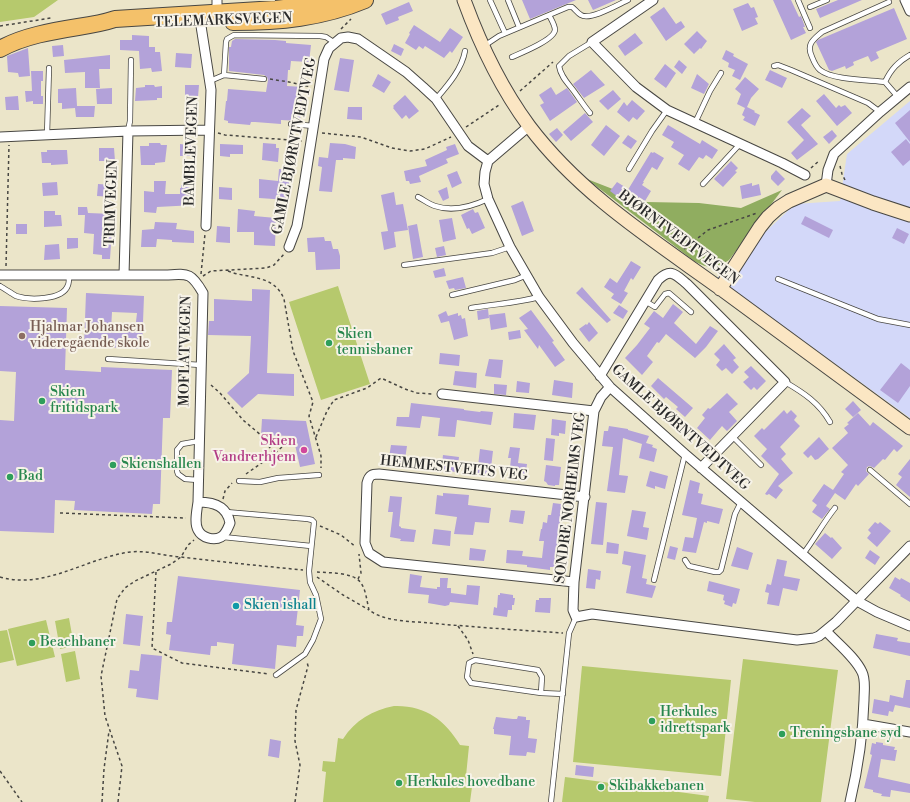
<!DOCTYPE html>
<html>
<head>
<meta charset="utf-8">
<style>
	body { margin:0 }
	canvas { display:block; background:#ebe5c9 }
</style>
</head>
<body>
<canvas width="910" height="802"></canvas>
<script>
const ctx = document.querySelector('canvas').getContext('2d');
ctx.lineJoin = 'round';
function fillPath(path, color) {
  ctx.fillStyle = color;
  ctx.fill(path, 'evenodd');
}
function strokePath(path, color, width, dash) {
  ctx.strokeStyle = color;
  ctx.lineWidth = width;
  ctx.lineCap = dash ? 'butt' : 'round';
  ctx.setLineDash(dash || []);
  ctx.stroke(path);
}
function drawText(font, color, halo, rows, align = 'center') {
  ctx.font = font + ' "Libre Bodoni",serif';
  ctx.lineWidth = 4;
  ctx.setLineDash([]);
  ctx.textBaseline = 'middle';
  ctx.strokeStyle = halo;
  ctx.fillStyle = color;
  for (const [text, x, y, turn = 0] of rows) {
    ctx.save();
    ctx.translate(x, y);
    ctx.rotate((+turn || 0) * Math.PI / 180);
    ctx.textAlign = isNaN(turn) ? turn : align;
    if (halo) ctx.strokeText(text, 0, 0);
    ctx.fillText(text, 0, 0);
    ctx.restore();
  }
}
fillPath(new Path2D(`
	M910 101V418L717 278 795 204 840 201 847 154Z`), '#d3d8f9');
fillPath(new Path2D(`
	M0 0H58L34 17 0 22Z
	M338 286 370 384 321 400 289 302Z
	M69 618 74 646 60 649 55 621Z
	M46 620 55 657 17 666 8 629Z
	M7 630 14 660 0 663V631Z
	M75 651 80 679 66 682 61 654Z
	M743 659 838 670 821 802H755L726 799Z
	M582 666 731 680 721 776 573 762Z
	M394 706C425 705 445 720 460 745L469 746 465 786 472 787 470 802H323L326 772 322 771 323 761 335 762 338 738 343 739C355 720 373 710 394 706Z
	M565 777 709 796 708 802H562Z`), '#b6c96d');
fillPath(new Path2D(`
	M587 179 646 202 699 203 741 208 782 190 729 260C714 270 710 269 694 261Z`), '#90ad60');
fillPath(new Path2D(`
	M522 0H576L530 19Z
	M588 0H616L593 10Z
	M773 0H791L799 17 801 16 805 27H803L806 33 791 40Z
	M838 0H862L820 18 816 9Z
	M409 2 413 11 398 17 399 20 386 25 381 14Z
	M748 3 751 8 754 7 758 17 755 18 758 24 742 31 733 9Z
	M664 7 676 24 681 21 685 27 666 41 650 17Z
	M894 8 907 39 876 52 879 58 871 62 868 56 853 62 854 65 846 69 845 66 832 71 829 70 816 42 818 40Z
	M414 25 440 42 450 28 463 37 452 53 450 51 444 58 425 46 423 49 419 46 416 50 405 43 410 34 409 33Z
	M697 31 707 41 701 49 700 48 694 54 684 44Z
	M635 33 643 43 625 56 618 46Z
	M132 35 149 36V47H155V52H160L162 71 152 72 151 68 140 69 139 51 120 50V40H132Z
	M235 39 275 40 286 41V43L311 45 309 62 291 61 290 70H288L287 86 303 87 300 121 281 120V124L255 122H251L250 125 228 123V121L224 120 226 101H227L228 89 266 92 268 80 267 77 264 75 229 71V47H231L232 41Z
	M394 44 404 49 401 56 391 51Z
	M63 45 64 56 53 57 52 46Z
	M28 48 30 76 19 77 18 73 8 72 7 56Z
	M726 50 734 54 733 56 748 64 740 80 732 76 735 70 728 67 729 63 722 59Z
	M176 53 192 54 191 68 175 67Z
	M110 55V69H99L100 88H85V72L65 73 64 60Z
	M340 58 354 60 349 92 334 90Z
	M679 60 687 67 682 74 674 67Z
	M665 64 676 73 666 88 654 79Z
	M591 70 605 85 584 98 573 84Z
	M770 70 787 78 782 88 765 80Z
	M31 71H43V81H41V96H43V104H33V101L26 102 25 91H32Z
	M378 74 391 82 384 93 372 86Z
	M697 74 709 84 704 94 691 88Z
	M745 77 759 89 751 98 747 107 755 111 754 112 760 115 755 126 743 120 745 117 742 115 745 108 737 104 741 94 735 89Z
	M145 85H154L155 87 162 86V98H157V100L135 101 136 88 145 87Z
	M185 85H199L198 97 185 96Z
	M551 87 556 95 567 88 577 102 550 121 540 105 544 103 539 95Z
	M76 88 77 106H95L94 117H76L75 108 62 109V103H58V89Z
	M112 88V104H97L96 89Z
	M613 90 621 99 608 110 599 101Z
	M824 94 836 108 839 105 841 107 845 105 852 113 837 126 816 101Z
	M405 95 419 111 409 119 406 115 402 119 393 108 394 107 393 106Z
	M18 96 19 110H6L5 97Z
	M632 100 645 111 637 120 633 117 629 122 617 112 624 102 627 106Z
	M348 107H362V120L347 119Z
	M802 108 811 116 801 125 818 144 797 160 791 153 804 140 787 122Z
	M910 110V142L895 123Z
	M585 113 593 122 571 141 563 132Z
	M606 125 620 136 604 156 591 145Z
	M668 125 700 144 702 140 718 150 712 159 706 155 703 159 699 157 689 171 678 164 684 155 671 147 674 142 662 135Z
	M557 128 563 135 556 142 549 134Z
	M832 130 837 136 829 144 823 137Z
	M628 135 637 141 631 149 622 143Z
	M906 139 910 144V160L903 166 891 152Z
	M149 143H160L161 145H167L165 162 155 163V165H141L140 146H149Z
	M263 143 276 144V148H279L278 162 262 160Z
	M330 143 345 144 356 147 355 159 343 158V160H336L332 192 319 191 322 167 318 166 319 157 328 158Z
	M180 144 196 146V156H180Z
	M220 144 243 145V154H230V157L220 156Z
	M455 144 459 154 446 159 448 163 419 176 421 182 410 184 409 181H406L404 171 427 166 425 160 447 150 446 147Z
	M99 148H114L115 161H99Z
	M47 150H67L68 164 51 165V163H42L41 152H47Z
	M651 152 653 153 654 152 664 158 657 170 652 167 643 182H644L642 185 651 191 645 201 639 197 637 200 626 193Z
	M731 161 738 168 735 171 737 172 723 187 714 179Z
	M279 169 291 170 288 200 259 198V179L278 181Z
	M776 170 785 179 778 186 771 179V176Z
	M457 171 462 183 452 188 447 175Z
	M154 181H166L165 194H180V188H181V185H195V205L157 207 156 213 144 212V191L154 192Z
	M57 182 58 195 43 196 42 183Z
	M617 182 625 187 618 197 610 191Z
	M752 183V186L759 184 761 195 742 199 740 186Z
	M98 184 114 185 113 197 97 196Z
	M219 187 232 188V200L219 199Z
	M447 187 449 198 443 201 438 191Z
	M394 192 396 205 403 204 408 230 394 232 396 247 384 250 381 232 388 231 381 195Z
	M523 201 534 231 522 236 511 206Z
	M78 207H87L88 213 113 214 110 259H102V255L93 254 94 234 84 233 85 215H78Z
	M238 209 255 211 254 216 276 218 275 246 254 245V232H237Z
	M473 209 475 213 478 212 485 228 472 234 469 228 467 229 461 215Z
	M44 211H55V215H61L62 226 44 227Z
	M805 216 833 230 829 238 801 224Z
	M452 218 456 239 443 242 439 220Z
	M155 222 177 223 176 229 194 231V243L172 242V240L157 239 156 247H141L142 230 154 229Z
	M16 224H27V234H16Z
	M417 224 423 257 413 259 408 226Z
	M217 226 230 227V243L216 242Z
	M897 228 909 234 904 244 892 238Z
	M324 237 325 241H331L333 249H338L340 256V269L316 270 315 252H308L307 238Z
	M67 238H78V248L67 249Z
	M59 244 60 259 44 260 45 245Z
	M444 246 446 255 437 257 435 248Z
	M631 261 641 267 633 280 631 278 624 291 628 293 621 304 611 298 614 294 604 287 610 278 617 283Z
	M444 268 446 276 435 278 433 271Z
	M463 277 466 288 455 290 454 288 449 289 446 281Z
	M582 287 611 320 607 323 576 293Z
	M252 289 270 290 267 373 294 374V396L258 394 242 408 227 393 249 373 251 336 208 335 209 321H214V299L252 301Z
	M86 293 144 296 142 349 84 346ZM112 312 137 313 135 330H111Z
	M673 304 683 312 674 323 696 344 710 326 718 331 706 347 695 358 666 334 659 343 657 342 647 356 653 362 642 375 625 358 637 345 650 328 644 324 654 311 663 318Z
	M619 305 628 311 623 319 613 313Z
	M0 306 67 308 65 370 101 372V367L172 370 170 418H163L160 504H153L152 514 74 510 75 501 55 500 54 533 0 531V420L14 421 16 372 0 371Z
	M488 309 489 318 478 320 477 311Z
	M531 310 554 341 552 342 565 360 555 367 539 345 538 349 524 330 528 329 519 318Z
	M446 311 448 316 458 313V316L461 315 462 319 465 318 468 336 454 340 449 321 441 323 438 315Z
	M505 313 507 327 491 330 489 315Z
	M589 322 598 333 589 342 579 329 586 324 587 325Z
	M520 330 521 338 509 340 508 332Z
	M724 344 736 358 733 360 739 367 732 374 726 368 722 371 716 365 720 360 714 354Z
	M440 353 460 355 459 366 439 364Z
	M489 359 503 360 501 378 485 376Z
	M901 363 910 370V386L898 403 880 390Z
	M751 366 766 381 757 390 754 387 751 390 743 382 749 377 744 372Z
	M455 371 477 373 476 388 453 385Z
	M658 378 693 408 685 417 676 409 678 407 666 397 664 399 651 386Z
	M554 380 573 383 572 398 552 395Z
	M517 381 530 383 529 393 516 392Z
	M494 384 507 385 506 395 494 394Z
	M727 393 738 404 729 412 737 421 727 431 722 426 710 440 697 428 705 418 702 415 708 408 710 409Z
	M853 401 861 410 853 417 845 409Z
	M411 403 464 409V410L480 412 481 411 493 412 491 425 457 420 455 437 438 436 440 418 422 416 420 428 396 426 397 417H409Z
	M784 410 787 414 791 410 797 416 794 420 800 426 780 447 786 454 781 459 793 473 778 486 783 490 776 499 769 494 767 495 765 494 779 474 761 456 767 449 754 436 762 428 764 430Z
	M514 413 536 415 534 430 513 428Z
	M858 413 870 426 873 422 903 446 897 452 894 449 885 460 883 459 874 468 870 466 867 467 866 471 869 474 858 486 856 484 845 500 835 493 826 506 830 509 822 519 812 512 817 505 812 501 824 484 833 490 844 474 841 472 848 465 832 448 848 433 844 428 849 424 847 423Z
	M262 419 306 421 315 464 300 467 293 436 261 435Z
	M552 419 566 421 565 434 559 433V436L551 435Z
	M609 426 628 429V430L649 436 646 443 653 445 652 447 657 449 654 462 639 458 642 444 623 438 619 475 628 476 625 493 607 491 613 447 602 446 604 431H608Z
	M819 437 829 449 818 459 815 460 811 455 808 458 803 453Z
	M546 438 555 439 553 461 544 460Z
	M391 445 407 446 404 466 388 464Z
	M510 447 520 448 518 463 527 464 525 480 509 478 511 458H508Z
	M480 449 493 451 490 476 477 475Z
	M443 455 459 457 457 472 443 471 444 464 442 463Z
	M910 459V497L896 485 902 477 898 474Z
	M546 465 561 467 559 485H555V486L548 485 546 482 544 481Z
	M650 471 668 476 665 489 655 486V489L646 486Z
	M690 480 700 483 698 493 703 494 701 504 723 509 719 524 707 521V523L704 522 696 553 682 551 685 537 693 538 697 518 682 515Z
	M443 493 469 495 468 505 491 508 489 523 475 522 473 535 454 534 457 517 435 514 437 495 443 496Z
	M390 496 402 497 399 526 401 527V528L416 530 414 542 400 541 401 539 390 537 393 512H388Z
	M596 502 607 503 603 545 591 544Z
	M553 503 561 504 558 557 556 556 555 567H550V570L527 567V565L506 563 507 550 523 551 522 556 542 558 544 541H539L541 529H542L543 522 547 523 548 515H551Z
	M511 510 525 511 523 524 509 522Z
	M632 510 646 512 643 527 649 528 647 540 627 536Z
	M875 522 878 524 880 522 891 531 877 547 867 538 871 533 868 530Z
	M434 529 451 531 450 546 432 544Z
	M825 533 831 538 832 537 842 548 832 559 815 544Z
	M607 542 619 544 618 554 606 553Z
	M670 546 678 548 675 560 667 558Z
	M737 547 753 553 748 570 731 566Z
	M470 548 486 550 484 561 469 560Z
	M870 550 880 557 875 565 865 558Z
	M624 551 646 555 642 578 647 579 646 584 656 586 652 598 626 593 631 566 622 564Z
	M777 559 787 561 784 576 800 579 797 591 783 588 779 606 767 604 769 593 765 592 767 584 771 585Z
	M588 569 601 571 600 580 596 579 595 589 586 588Z
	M410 574 422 576 420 587 437 589V587H440V578H448L447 588H451V593L466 595 467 585 480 586 478 605 450 602 449 605 445 606 428 603 429 595 408 593Z
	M178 576 300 590 296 625 304 626 303 636H297L296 647 277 645 275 669 232 664 234 644 217 642V646H211L210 655 169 650 171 635 166 634 167 622H172Z
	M895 577 900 580 901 578 910 583V602L900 596 901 595 889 588Z
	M709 581 740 589 736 604 733 603 732 607 724 604 725 601 723 600 724 595 707 591Z
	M500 593 513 595V598H515L514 605H512V610H508L507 617 493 615 494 607 497 608 498 595H500Z
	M539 598H551L550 613 535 612 536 600H539Z
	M126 614 143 616 140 646 123 644Z
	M876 634 898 638 897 641 910 643V656L873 648Z
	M141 654 162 656 158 700 136 697 137 689 128 688 130 670 139 671Z
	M906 680H910V708L895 705 893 712 889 711 888 716 872 713 874 699 889 702 890 695 903 698Z
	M518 716 526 717V720H530L528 738 537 739 535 753 527 752 526 756 509 755 511 736 494 734V729H493L496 717 513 719H517Z
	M270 739 281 741 279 758 268 756Z
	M876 742 883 743V745L895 747 894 750H897L895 761 881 759 878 777 910 784V793L891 790 890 797 881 796 882 794 873 792V790L864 788 872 755 870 754 872 743 876 744Z
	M576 765 594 767 593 777 575 775Z`), '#b3a2d9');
const lane = new Path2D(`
	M490 0 505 33
	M508 0 519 27
	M798 0 810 28
	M889 2 822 32C813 40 806 44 812 57 814 62 816 67 820 70 832 80 869 80 885 82L898 97
	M810 7 827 0
	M484 46 499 36 568 7H572C575 9 577 13 581 15 590 21 619 4 628 0
	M512 57C521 53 554 40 555 30 555 25 551 19 549 15
	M774 66 778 65 791 70 868 103 880 112
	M224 75 226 42 227 39 234 35 320 36 326 37 335 43
	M210 81 224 75 264 79
	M885 82C891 69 898 62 910 55
	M436 99C448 85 462 69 465 51
	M590 113C585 107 581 101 576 94 570 85 561 78 559 66L569 56 592 42
	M695 123 710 91 721 73
	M291 124 314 126
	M128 131 130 121 131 60
	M47 135 49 68
	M629 169 652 131 667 110
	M703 184 740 144
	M418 197C424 200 429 204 435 206 452 212 473 206 488 199
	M404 265 492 253 510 247
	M778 279 878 319 910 325
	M0 286C5 289 11 293 16 296 28 300 63 301 68 285 69 283 69 279 69 276
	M452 295 515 280 527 275
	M645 301 655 307 665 294 669 293 691 312
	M471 308C494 304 517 303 539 297
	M108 359 201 365
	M785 382C804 393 819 403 830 422
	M732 436 761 465
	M870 470 910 504
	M198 480 185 479 178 474 177 471V450L182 444 199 441
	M239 481 260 482 278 478 319 475
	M226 512 308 519 312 520 314 522 309 571 310 582 316 595 321 619 313 640 305 654 276 675
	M223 537 311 546
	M803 554C814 540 823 523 835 508
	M685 560 689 566 715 572H719L721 570 735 514 741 502
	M654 580 685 454
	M541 693 542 677 538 670 475 660 469 663 467 677 471 683 541 693 563 694
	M551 802 569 633 576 617`);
const street = new Path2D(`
	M653 0 592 42 636 87 667 110 782 163 805 175
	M905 0 910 11
	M217 6V0
	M201 26 211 90 206 226
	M529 126 488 161 485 172 484 184 488 199 510 247 539 297 573 343 610 387 685 454 857 601 877 612 910 626
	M0 137 128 131 209 130
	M826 185 828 170 834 154 880 112 910 87
	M289 247 297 226 304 186 324 59 329 48 341 38 348 37 358 39 406 72 423 87 436 99 468 146 488 161
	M0 275H168C189 273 192 274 203 293L198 502C197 510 194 523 198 530 202 538 214 541 221 537 226 534 228 528 230 523 227 506 214 502 198 502
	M124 275 128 131
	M600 376 658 280C671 268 675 274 687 284L785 382 701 468
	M610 387 601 397 594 411 574 582 573 610 576 617 592 614 797 640 814 638 819 636 836 622 910 546
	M442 394 594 411
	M574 582 383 562 369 553 365 543 367 483C369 475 372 474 379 474L585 497
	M826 631C838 644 855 657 862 672 866 680 864 691 864 700 863 735 858 768 850 802
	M863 724 910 732`);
const secondary = new Path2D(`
	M464 0C480 44 501 88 529 126 580 194 653 240 721 289 784 335 847 382 910 428
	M720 289 760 227 768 217 778 208 789 201 826 185 873 203 910 215`);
const highway = new Path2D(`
	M233 22C279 22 322 18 365 0
	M0 49C23 36 53 31 78 27 91 25 103 23 115 19L276 9 315 4 334 0`);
strokePath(lane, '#484743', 6);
strokePath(street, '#484743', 11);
strokePath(secondary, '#484743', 15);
strokePath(highway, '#484743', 18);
strokePath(new Path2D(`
	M0 26 51 18
	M341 29 351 19
	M270 79 289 82 311 87
	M520 91 553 62
	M466 127 499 105
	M218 133 225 135 302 141
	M322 133 361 137 392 148 410 151 425 149 451 137
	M840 166 842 174 845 180
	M811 168 820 160
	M684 249 708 230 757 213
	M6 266 9 145
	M228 271C248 279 274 274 284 299L293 351 313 402 309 416 321 456V468
	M201 274 205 234
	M203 276 211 271 266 268 274 265 284 254
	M211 385 220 393 243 420 262 436 274 454
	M316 437 327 411 334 400 367 388 381 378 405 389 417 393 433 394
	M246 474 274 454 290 440
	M223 499 225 491 232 483
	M60 513 186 518
	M320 526 341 535 356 547
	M156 572 152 648 182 663 269 674
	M317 572C329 573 354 572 361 583 366 590 367 602 369 610 385 622 410 621 429 623 473 627 518 630 563 633
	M0 577C45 590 86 558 130 552 148 550 164 556 181 557 222 562 262 566 303 570
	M317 577 343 595 369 610
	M358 579 361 573 359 554
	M458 626 468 640 473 654
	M0 771 22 802
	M102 802 104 769 109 731
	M118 802 122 766 105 716 101 676 117 599 125 588 135 581 171 564 181 557 188 545 194 540
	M295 802 300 765 295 741 296 710 308 666 307 662`), '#484743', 1.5, [3, 3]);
strokePath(lane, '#fff', 4.5);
strokePath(street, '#fff', 9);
strokePath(secondary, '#fbe6c3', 13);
strokePath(highway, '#f4c16a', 16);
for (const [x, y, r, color] of [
	[22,336,4,"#8d6e63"],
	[329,343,4,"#2e9e5b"],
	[42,401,4,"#2e9e5b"],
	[304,450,4,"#d1479c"],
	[113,465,4,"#2e9e5b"],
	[10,477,4,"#2e9e5b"],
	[236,606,4,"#0f9aa8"],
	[32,643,4,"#2e9e5b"],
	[652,721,4,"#2e9e5b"],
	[782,734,4,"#2e9e5b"],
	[399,783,4,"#2e9e5b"],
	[601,787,4,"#2e9e5b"]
]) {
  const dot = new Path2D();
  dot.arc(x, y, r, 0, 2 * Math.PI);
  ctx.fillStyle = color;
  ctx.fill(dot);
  strokePath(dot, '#f7f3e8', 1.5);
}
drawText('14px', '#2b2b2b', '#f7f3e8', [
	["TELEMARKSVEGEN",223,21,-2],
	["GAMLE BJØRNTVEDTVEG",295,146,-79],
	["BAMBLEVEGEN",192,151,-88],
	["TRIMVEGEN",112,203,-88],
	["BJØRNTVEDTVEGEN",678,238,37],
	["MOFLATVEGEN",186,351,-89],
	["GAMLE BJØRNTVEDTVEG",680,428,42],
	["HEMMESTVEITS VEG",454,469,6],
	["SONDRE NORHEIMS VEG",571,498,-83]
]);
drawText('14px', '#785e54', '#f7f3e8', [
	["Hjalmar Johansen",30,328],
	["videregående skole",30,344]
], 'left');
drawText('14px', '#27864d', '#f7f3e8', [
	["Skien",337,335],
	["tennisbaner",337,351],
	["Skien",50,393],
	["fritidspark",50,409],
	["Skienshallen",121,465],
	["Bad",18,477],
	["Beachbaner",40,643],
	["Herkules",660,713],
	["idrettspark",660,729],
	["Treningsbane syd",790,734],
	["Herkules hovedbane",407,783],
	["Skibakkebanen",609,787]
], 'left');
drawText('14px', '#b23c85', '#f7f3e8', [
	["Skien",296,442],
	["Vandrerhjem",296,458]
], 'right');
drawText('14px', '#0d838f', '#f7f3e8', [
	["Skien ishall",244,606]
], 'left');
</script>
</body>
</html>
